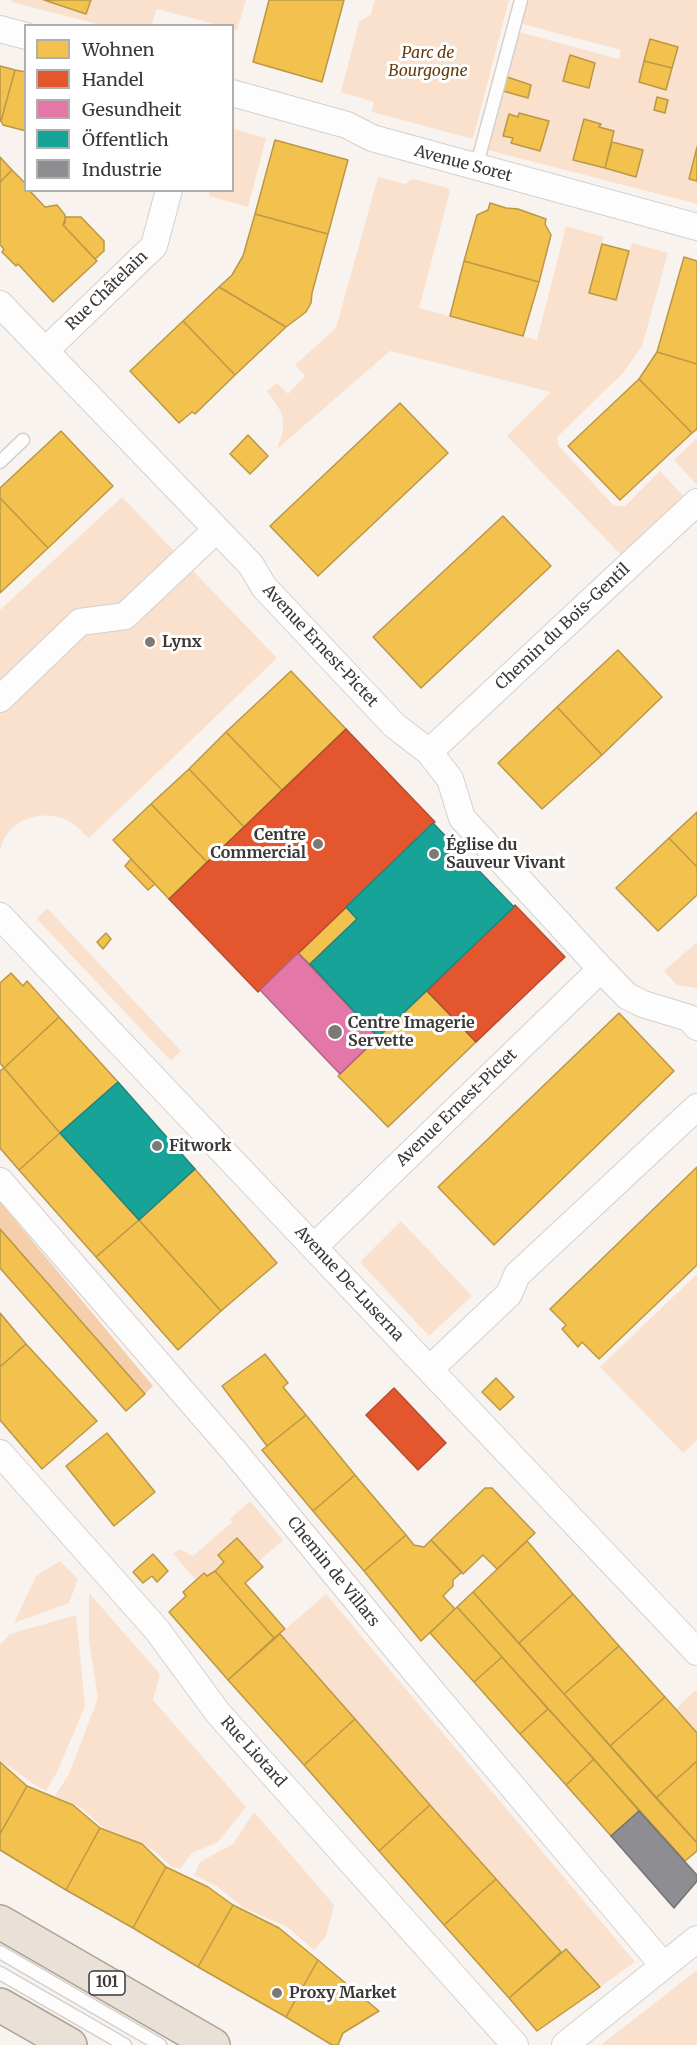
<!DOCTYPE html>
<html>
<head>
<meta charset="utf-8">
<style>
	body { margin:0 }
	#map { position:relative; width:697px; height:2045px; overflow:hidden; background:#f8f3ef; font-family:Merriweather,serif }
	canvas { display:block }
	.legend { position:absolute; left:24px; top:24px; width:210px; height:168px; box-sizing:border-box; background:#fff; border:2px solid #b1afae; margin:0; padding:8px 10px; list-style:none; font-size:18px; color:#3b3835 }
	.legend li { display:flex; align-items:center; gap:12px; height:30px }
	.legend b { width:30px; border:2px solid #b1afae }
</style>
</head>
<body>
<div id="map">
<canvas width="697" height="2045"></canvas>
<ul class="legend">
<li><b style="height:16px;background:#f2c14e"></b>Wohnen</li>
<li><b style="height:16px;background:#e4572e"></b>Handel</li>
<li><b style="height:16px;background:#e377a8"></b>Gesundheit</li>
<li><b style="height:16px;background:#17a398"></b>Öffentlich</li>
<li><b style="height:16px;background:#8d8d92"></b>Industrie</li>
</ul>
</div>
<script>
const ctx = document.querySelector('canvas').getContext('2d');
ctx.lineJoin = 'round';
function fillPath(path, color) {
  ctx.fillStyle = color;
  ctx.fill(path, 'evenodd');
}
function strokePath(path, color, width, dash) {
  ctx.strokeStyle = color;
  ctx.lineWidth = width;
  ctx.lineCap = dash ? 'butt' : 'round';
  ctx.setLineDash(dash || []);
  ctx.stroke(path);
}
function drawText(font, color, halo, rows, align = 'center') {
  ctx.font = font + ' Merriweather,serif';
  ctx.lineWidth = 6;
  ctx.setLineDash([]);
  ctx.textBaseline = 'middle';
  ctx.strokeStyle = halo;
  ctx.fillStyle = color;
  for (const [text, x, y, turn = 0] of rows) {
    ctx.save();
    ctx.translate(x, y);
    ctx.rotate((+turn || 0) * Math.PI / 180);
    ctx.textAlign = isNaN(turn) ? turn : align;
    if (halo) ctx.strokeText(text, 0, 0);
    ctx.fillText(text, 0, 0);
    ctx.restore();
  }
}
fillPath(new Path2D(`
	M10 0H44L86 14 91 0H246L237 30 233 29 232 26 219 25 157 9 151 25H101L11 2Z
	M375 0H509L473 139 372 112 374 102 341 92 359 22 371 14Z
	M528 0H697V204L488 150 519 32 611 57 619 59 621 50 522 24Z
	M233 129 266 138 248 207 209 196 210 191 232 190Z
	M378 177 405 184 413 179 448 188 450 191 419 308 537 340 566 226 604 237 589 293 615 300 632 243 668 253 642 346 624 372 557 437 558 445 614 506H625L660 471 685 498 623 557 507 436 551 392 390 351 277 449C288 420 285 416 267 391L277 383 288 394 305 376 295 365 336 328Z
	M697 438V485L674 460Z
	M122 497 277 658 89 838C82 832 75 824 67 820 40 808 6 820 0 851V610Z
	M47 908 181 1051 171 1061 37 919Z
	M697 942V988L677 985 664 971Z
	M401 1221 472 1296 429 1336 360 1262Z
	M697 1274V1440L683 1453 600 1367Z
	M250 1501 283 1540 258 1562 237 1538 224 1562 207 1576 204 1573 196 1580 173 1554 179 1549 193 1556 232 1522 230 1519Z
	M60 1561 78 1579 69 1603 14 1623 36 1576Z
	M89 1593 160 1674 153 1700 246 1807 218 1842 192 1853 180 1869 172 1867 152 1849 104 1828 81 1808 55 1796 69 1774 98 1698 89 1642Z
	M326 1594 635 1962 600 1987 566 1949 561 1952 280 1634Z
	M76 1615 85 1706 57 1772 46 1791C29 1783 17 1769 0 1762V1645L10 1634Z
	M697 1691V1733L676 1709 693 1692Z
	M254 1812 334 1905 326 1936 314 1950 287 1927 242 1907 218 1887 194 1875 200 1862 233 1844Z
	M697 1970V2045H601Z`), '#f9e1cd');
fillPath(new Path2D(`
	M0 1202 153 1386 145 1394 0 1229Z`), '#f5ceac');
const homes = new Path2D(`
	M44 0H91L86 14Z
	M269 0H344L322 82 253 62Z
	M650 39 678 47 672 68 644 61Z
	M570 55 595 63 589 88 563 81Z
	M644 61 672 68 666 90 639 82Z
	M0 66 15 70 1 121H0Z
	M15 70 26 72V131L3 125 1 121Z
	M507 77 531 85 528 98 503 91Z
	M657 97 668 100 665 113 654 110Z
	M519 113 549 121 540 151 511 143 513 138 503 136 509 114 518 117Z
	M584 119 601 124 599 127 614 131 605 168 573 160Z
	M275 140 348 160 328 234 255 214Z
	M612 142 643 150 636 177 605 168Z
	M697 147V181L689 179Z
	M0 157 12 170 0 182Z
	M12 170 26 184V190H29L45 207 57 205 65 215V223L63 225 97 261 53 302 18 264 16 266 2 252 4 249 0 245V182Z
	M490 203 506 208 518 209 546 219 545 224 551 235 539 282 464 261 477 215 488 210Z
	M255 214 328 234 312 293 311 303 306 312 286 327 219 287 232 275 243 256Z
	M66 217H81L104 241V251L95 259 63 225Z
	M602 244 629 251 616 300 589 293Z
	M684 257 697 261V364L657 352Z
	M464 261 539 282 523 336 450 316Z
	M219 287 286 327 235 375 183 321Z
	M183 321 235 375 195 414 192 412 179 423 130 371Z
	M657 352 697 364V429L692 433 639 379Z
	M639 379 692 433 620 500 568 446Z
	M400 403 448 453 318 576 270 526Z
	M61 431 113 486 48 548 0 498V488Z
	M248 435 268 456 250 474 230 454Z
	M0 498 48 548 0 593Z
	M503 516 551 566 421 688 373 637Z
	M618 650 662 697 602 755 557 707Z
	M291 671 346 729 282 790 226 732Z
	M557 707 602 755 542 809 498 763Z
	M226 732 282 790 244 827 189 769Z
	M189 769 244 827 207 862 151 804Z
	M151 804 207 862 169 899 113 840Z
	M697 812V867L669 838Z
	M669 838 697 867V895L658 931 616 888Z
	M131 859 155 884 148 890 125 866Z
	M346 907 357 919 310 964 298 953Z
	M106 933 111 939 103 949 97 942Z
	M11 973 23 986 27 981 59 1017 4 1068 0 1063V983Z
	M427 991 476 1042 388 1127 338 1076Z
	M619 1013 674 1071 494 1245 438 1187Z
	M59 1017 118 1082 60 1133 4 1068Z
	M4 1068 60 1133 19 1170 0 1148V1071Z
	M60 1133 139 1220 96 1257 19 1170Z
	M697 1167V1265L599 1359 582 1342 578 1347 562 1329 566 1325 550 1309Z
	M195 1169 277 1263 221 1311 139 1220Z
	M139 1220 221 1311 178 1350 96 1257Z
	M0 1229 145 1394 126 1411 0 1268Z
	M0 1313 26 1344 0 1367Z
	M26 1344 97 1421 42 1469 0 1420V1367Z
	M265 1354 288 1383 283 1387 306 1415 267 1446 222 1386Z
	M496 1378 514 1397 500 1410 482 1392Z
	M306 1415 355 1475 313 1511 262 1450Z
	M107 1433 155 1492 114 1526 66 1466Z
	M355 1475 406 1535 364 1571 313 1511Z
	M485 1488H492L535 1533 497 1569 483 1555 463 1574 431 1540Z
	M406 1535 414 1545 424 1547 431 1540 462 1572 453 1580V1586L443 1596 455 1609 421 1641 364 1571Z
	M237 1538 263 1567 245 1583 285 1629 274 1638 215 1571 224 1562 218 1555Z
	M527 1541 573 1594 519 1643 473 1592Z
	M153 1554 168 1571 157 1582 152 1576 143 1583 133 1572Z
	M215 1571 274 1638 228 1680 169 1612 186 1596 183 1592 204 1573 207 1576Z
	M473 1592 697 1843V1851L685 1861 457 1607Z
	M573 1594 619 1646 564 1694 519 1643Z
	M457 1607 502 1657 474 1682 430 1633Z
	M280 1634 355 1719 304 1765 228 1680Z
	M619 1646 665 1697 610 1746 564 1694Z
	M502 1657 548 1709 520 1734 474 1682Z
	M665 1697 697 1733V1761L656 1798 610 1746Z
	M548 1709 594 1759 566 1785 520 1734Z
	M355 1719 430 1805 379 1851 304 1765Z
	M594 1759 639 1811 611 1836 566 1785Z
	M697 1761V1843L656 1798Z
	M0 1762 27 1786 0 1834Z
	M27 1786 73 1805 100 1828 66 1890 0 1850V1834Z
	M430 1805 496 1879 444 1925 379 1851Z
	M100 1828 142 1844 166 1867 133 1928 66 1890Z
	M166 1867 208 1887 233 1905 198 1967 133 1928Z
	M496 1879 561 1952 509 1998 444 1925Z
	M233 1905 279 1928 318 1960 286 2017 198 1967Z
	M566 1949 600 1987 537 2031 509 1998Z
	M318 1960 379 2011 343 2033 338 2045H332L286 2017Z`);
fillPath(homes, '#f2c14e');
strokePath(homes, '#bb9846', 1.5);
const shops = new Path2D(`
	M346 729 435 822 258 992 169 899Z
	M515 905 565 957 476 1042 427 991Z
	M394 1388 446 1443 418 1470 366 1415Z`);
fillPath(shops, '#e4572e');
strokePath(shops, '#b14e30', 1.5);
const health = new Path2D(`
	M298 953 378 1037 340 1074 260 990Z`);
fillPath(health, '#e377a8');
strokePath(health, '#b16486', 1.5);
const public = new Path2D(`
	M433 823 514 907 378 1037 310 964 357 919 346 907 347 906Z
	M118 1082 195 1169 139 1220 60 1133Z`);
fillPath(public, '#17a398');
strokePath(public, '#22837a', 1.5);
const industry = new Path2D(`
	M639 1811 697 1875V1881L674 1908 611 1836Z`);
fillPath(industry, '#8d8d92');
strokePath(industry, '#747476', 1.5);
const lane = new Path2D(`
	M476 168 521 0
	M0 462 23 440
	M0 1952 160 2045
	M0 1973 125 2045`);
const street = new Path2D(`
	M0 29 26 36
	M232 93 347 125 372 138 697 227
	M0 304 251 565 264 587 394 725 429 752 450 779 462 818 601 969 627 996 643 1004 689 1018 697 1027
	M45 351 154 246 169 190
	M0 699 80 622 125 616 216 530
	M429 752 697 502
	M0 916 697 1652
	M0 1181 234 1451 414 1670 663 1965
	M314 1247 601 969
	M430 1369 509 1294 517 1275 697 1107
	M0 1453 157 1630 218 1713 515 2045
	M565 2045 697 1939`);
const primary = new Path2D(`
	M0 1922 213 2045
	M0 2005 70 2045`);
strokePath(lane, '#d4d0cd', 15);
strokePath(street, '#d4d0cd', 28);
strokePath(primary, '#b0a291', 36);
strokePath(lane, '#fefdfd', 12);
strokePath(street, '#fefdfd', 26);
strokePath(primary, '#e9e1d8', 33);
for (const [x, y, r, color] of [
	[150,642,6,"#7d7976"],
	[318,844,6,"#7d7976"],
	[434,854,6,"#7d7976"],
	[335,1032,8,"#7d7976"],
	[157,1146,6,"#7d7976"],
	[277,1993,6,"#7d7976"]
]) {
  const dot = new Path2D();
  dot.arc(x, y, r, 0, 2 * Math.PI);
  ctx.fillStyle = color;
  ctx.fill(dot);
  strokePath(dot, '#fff', 2);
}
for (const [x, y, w] of [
	[107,1983,36]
]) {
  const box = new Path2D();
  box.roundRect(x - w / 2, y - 12, w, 24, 4.5);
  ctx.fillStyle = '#fff';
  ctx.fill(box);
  strokePath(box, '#3b3835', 1.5);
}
drawText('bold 15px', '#3b3835', null, [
	["101",107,1983]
]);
drawText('italic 16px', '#653a0c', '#fff', [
	["Parc de",428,53],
	["Bourgogne",428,71]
]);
drawText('16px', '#3b3835', '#fff', [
	["Avenue Soret",463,164,15],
	["Rue Châtelain",107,291,-44],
	["Chemin du Bois-Gentil",563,627,-43],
	["Avenue Ernest-Pictet",320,646,47],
	["Avenue Ernest-Pictet",457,1108,-44],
	["Avenue De-Luserna",349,1284,47],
	["Chemin de Villars",333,1572,51],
	["Rue Liotard",253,1752,48]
]);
drawText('bold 16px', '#3b3835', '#fff', [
	["Lynx",162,642],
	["Centre",306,835,"right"],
	["Commercial",306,853,"right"],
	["Église du",446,845],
	["Sauveur Vivant",446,863],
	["Centre Imagerie",348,1023],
	["Servette",348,1041],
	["Fitwork",169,1146],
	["Proxy Market",289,1993]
], 'left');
</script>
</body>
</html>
